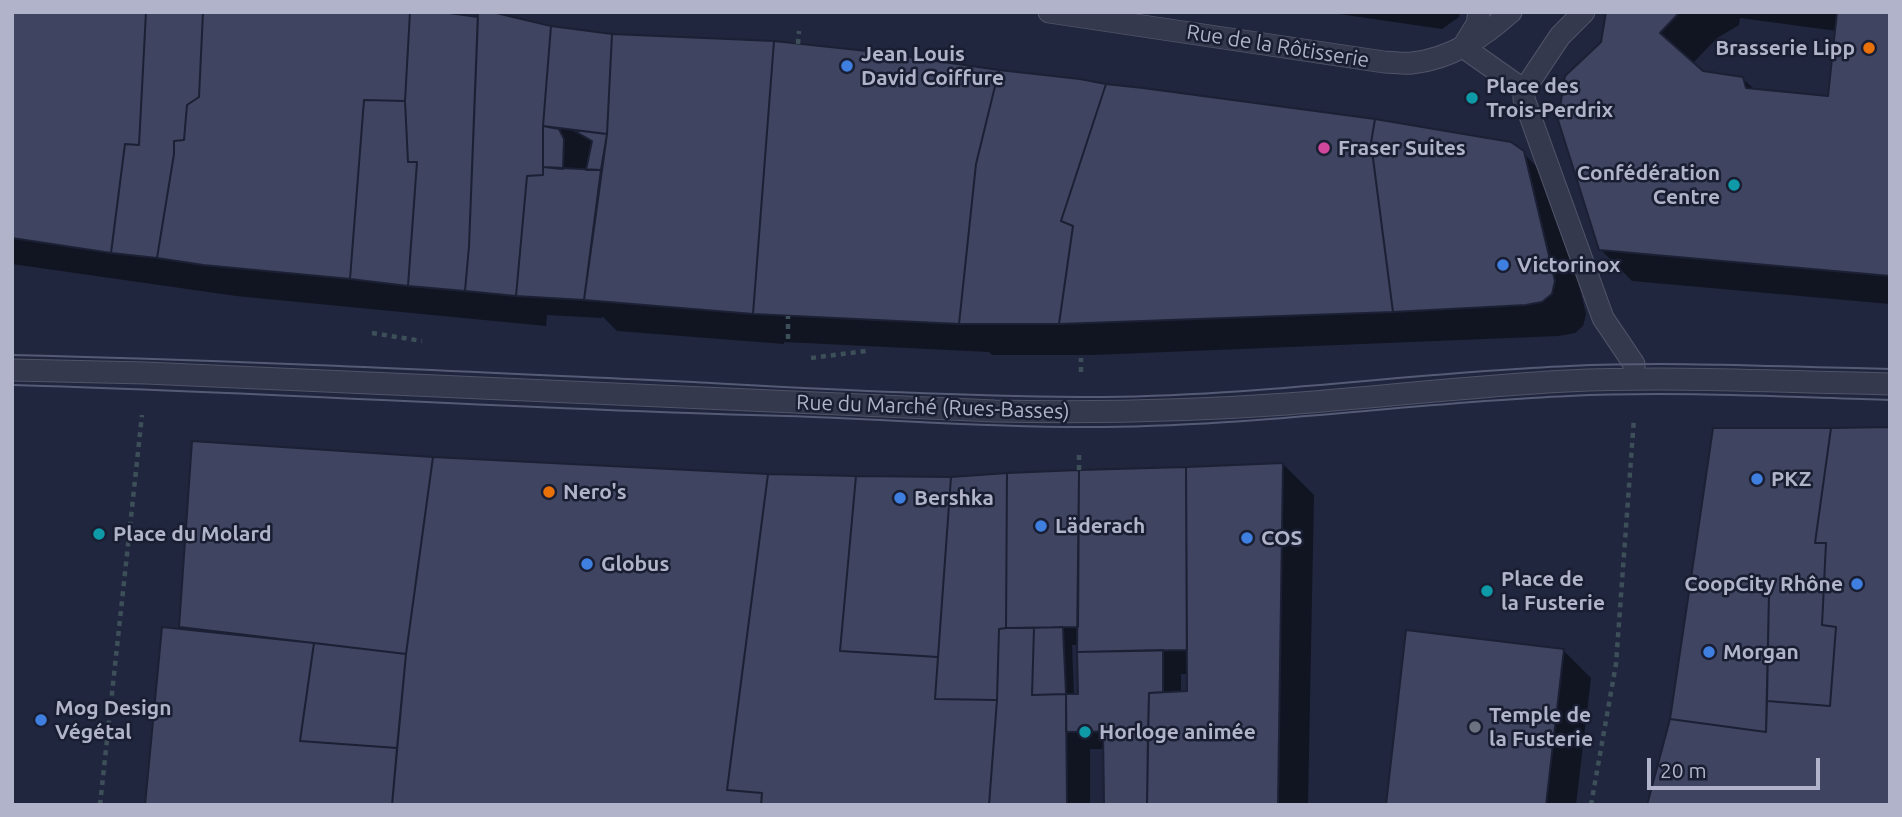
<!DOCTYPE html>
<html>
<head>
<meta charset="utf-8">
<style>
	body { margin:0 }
	#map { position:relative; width:1902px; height:817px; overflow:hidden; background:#20263e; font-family:Ubuntu,sans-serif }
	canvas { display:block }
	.frame { position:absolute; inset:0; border:14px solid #b0b3c9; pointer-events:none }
	.scale { position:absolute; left:1647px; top:758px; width:173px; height:32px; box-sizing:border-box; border:4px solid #b0b3c9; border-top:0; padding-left:9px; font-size:21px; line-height:24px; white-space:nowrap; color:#b0b3c9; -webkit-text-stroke:5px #1a1e32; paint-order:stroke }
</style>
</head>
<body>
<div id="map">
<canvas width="1902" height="817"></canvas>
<div class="frame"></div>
<div class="scale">20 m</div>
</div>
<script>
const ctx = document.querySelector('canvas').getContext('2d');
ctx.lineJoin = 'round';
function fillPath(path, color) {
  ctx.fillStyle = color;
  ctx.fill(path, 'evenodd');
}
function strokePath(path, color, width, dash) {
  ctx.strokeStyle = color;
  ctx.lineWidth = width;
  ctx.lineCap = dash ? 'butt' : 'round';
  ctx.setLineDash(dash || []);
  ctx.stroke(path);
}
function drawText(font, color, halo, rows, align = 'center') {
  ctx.font = font + ' Ubuntu,sans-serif';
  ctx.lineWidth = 5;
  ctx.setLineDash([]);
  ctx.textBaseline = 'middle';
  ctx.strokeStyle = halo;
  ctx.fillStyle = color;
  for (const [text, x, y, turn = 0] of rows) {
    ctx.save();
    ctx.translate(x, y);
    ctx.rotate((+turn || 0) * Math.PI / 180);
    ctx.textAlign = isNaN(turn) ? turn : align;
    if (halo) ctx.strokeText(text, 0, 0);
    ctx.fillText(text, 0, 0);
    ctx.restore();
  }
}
fillPath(new Path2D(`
	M12 12 550 28 1522 152 1555 185 1586 314 1583 326 1575 333 1559 336 1093 355H992L989 352 784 342V344L617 331 602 316V318L547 315 546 326 236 296 12 264Z
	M1325 12H1460L1459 17 1442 29Z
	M1608 12H1890V304L1632 281 1600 249 1602 43ZM1740 18 1837 31 1830 98 1755 90 1742 78 1702 73 1692 64 1717 38 1739 25Z
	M193 443 433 458 770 476 950 478 953 481 1283 464 1314 495 1308 805H1106L1105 749H1090V805H146L180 629ZM1072 645H1079L1080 696H1074ZM1181 674H1189V693H1181Z
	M1563 650 1591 678 1576 805H1387Z`), '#0007');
const building = new Path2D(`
	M12 12H146L139 145 125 144 111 253 12 238Z
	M146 12H203L199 97 187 105 184 140 174 141V154L157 258 111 253 125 144 139 145Z
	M203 12H410L405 101 364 100 350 279 203 265 157 258 174 154V141L184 140 187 105 199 97Z
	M410 12H442L478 17 469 246 465 291 408 286 417 162H408L405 101Z
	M478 12H492L551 26 543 126V175L527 176 516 296 465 291 469 246Z
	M1606 12H1680L1660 33 1703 71 1743 77 1746 88 1828 96 1837 12H1890V276L1599 250 1558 120 1565 76 1601 42Z
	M551 26 612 34 607 134 543 126Z
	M612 34 774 41 753 314 584 300 607 134Z
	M774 41 867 51 999 70 976 164 959 324 753 314Z
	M999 70 1080 79 1106 84 1061 221 1073 226 1059 324H959L976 164Z
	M1106 84 1143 88 1375 119 1371 143 1393 312 1059 324 1073 226 1061 221Z
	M364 100 405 101 408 162H417L408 286 350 279Z
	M1375 119 1511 142 1524 151 1555 281 1552 294 1542 302 1526 305 1393 312 1371 143Z
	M543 126 559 129 564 139 563 169 543 167Z
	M573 130 607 134 601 170H586L592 141Z
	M543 167 601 170 584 300 516 296 527 176 543 175Z
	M1890 427V805H1647L1670 719 1766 732 1767 701 1830 706 1836 627 1822 625 1826 543H1815L1831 428Z
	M1713 428H1831L1815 543H1826L1822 625 1836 627 1830 706 1767 701 1769 593 1690 585Z
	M192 441 433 457 406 654 179 627Z
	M433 457 768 474 727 790 762 793 761 805H392L406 654Z
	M1283 463 1278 805H1147L1149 693 1187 691 1186 467Z
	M1186 467 1187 650 1077 652 1079 470Z
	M1079 470 1078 627 1006 628 1007 473Z
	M1007 473 1006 628 999 629 997 700 935 699 951 477Z
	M768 474 856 476 840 651 938 657 935 699 997 700 989 805H761L762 793 727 790Z
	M856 476 951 477 938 657 840 651Z
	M1690 585 1769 593 1766 732 1670 719Z
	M162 627 314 643 300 741 397 748 392 805H145Z
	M1063 627 1066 694 1032 695 1034 628Z
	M1006 628H1034L1032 695 1066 694 1067 805H989L997 700 999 629Z
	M1406 630 1564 649 1546 805H1386Z
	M314 643 406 654 397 748 300 741Z
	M1163 650V692L1149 693 1148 731 1066 732V694H1078L1077 652Z
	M1148 731 1147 805H1104L1103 732Z`);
fillPath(building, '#3f4460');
strokePath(building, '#1c2034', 2);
const street = new Path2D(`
	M1049 12 1384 62C1393 62 1403 64 1412 63 1451 59 1483 37 1511 12
	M1464 45 1477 24 1479 12
	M1463 47 1524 90V99L1603 318 1634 364V379
	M1524 90 1560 36 1584 12
	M12 370 146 373 995 411C1093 413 1190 411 1287 404 1380 397 1473 386 1567 381 1674 376 1782 382 1890 384`);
strokePath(street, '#505368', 23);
strokePath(new Path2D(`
	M798 44 799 31
	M372 333 422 341
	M788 339V316
	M811 358 866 351
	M1081 372V358
	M1079 470V454
	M100 805 142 415
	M1591 805 1616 664 1634 418`), '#3d5059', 4.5, [5, 5]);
strokePath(street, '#34394d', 21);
strokePath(new Path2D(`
	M12 355C233 360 453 371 673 381 808 388 943 396 1079 397 1243 398 1405 373 1569 366 1676 361 1783 367 1890 369
	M12 385C270 392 528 410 786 416 884 419 981 427 1079 427 1243 428 1405 403 1569 396 1675 391 1783 397 1890 400`), '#565b75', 2);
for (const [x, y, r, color] of [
	[1869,48,7,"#e8710a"],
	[847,66,7,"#3f7fe0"],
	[1472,98,7,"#0f9aa8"],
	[1324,148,7,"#d1479c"],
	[1734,185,7,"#0f9aa8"],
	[1503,265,7,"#3f7fe0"],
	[1757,479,7,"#3f7fe0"],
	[549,492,7,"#e8710a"],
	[900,498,7,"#3f7fe0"],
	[1041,526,7,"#3f7fe0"],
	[99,534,7,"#0f9aa8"],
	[1247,538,7,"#3f7fe0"],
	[587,564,7,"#3f7fe0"],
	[1857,584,7,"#3f7fe0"],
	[1487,591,7,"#0f9aa8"],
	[1709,652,7,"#3f7fe0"],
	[41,720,7,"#3f7fe0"],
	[1475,727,7,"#6b7280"],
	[1085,732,7,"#0f9aa8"]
]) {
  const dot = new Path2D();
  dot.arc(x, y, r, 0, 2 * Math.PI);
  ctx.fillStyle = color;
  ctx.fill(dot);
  strokePath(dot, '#1a1e32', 2.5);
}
drawText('21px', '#b0b3c9', '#1a1e32', [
	["Rue de la Rôtisserie",1278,46,9],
	["Rue du Marché (Rues-Basses)",933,407,2]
]);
drawText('bold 21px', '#b0b3c9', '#1a1e32', [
	["Brasserie Lipp",1855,48,"right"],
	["Jean Louis",861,54],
	["David Coiffure",861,78],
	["Place des",1486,86],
	["Trois-Perdrix",1486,110],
	["Fraser Suites",1338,148],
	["Confédération",1720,173,"right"],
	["Centre",1720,197,"right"],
	["Victorinox",1517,265],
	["PKZ",1771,479],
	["Nero's",563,492],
	["Bershka",914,498],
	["Läderach",1055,526],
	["Place du Molard",113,534],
	["COS",1261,538],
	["Globus",601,564],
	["Place de",1501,579],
	["la Fusterie",1501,603],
	["CoopCity Rhône",1843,584,"right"],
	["Morgan",1723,652],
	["Mog Design",55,708],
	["Végétal",55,732],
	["Temple de",1489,715],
	["la Fusterie",1489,739],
	["Horloge animée",1099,732]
], 'left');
</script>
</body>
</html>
